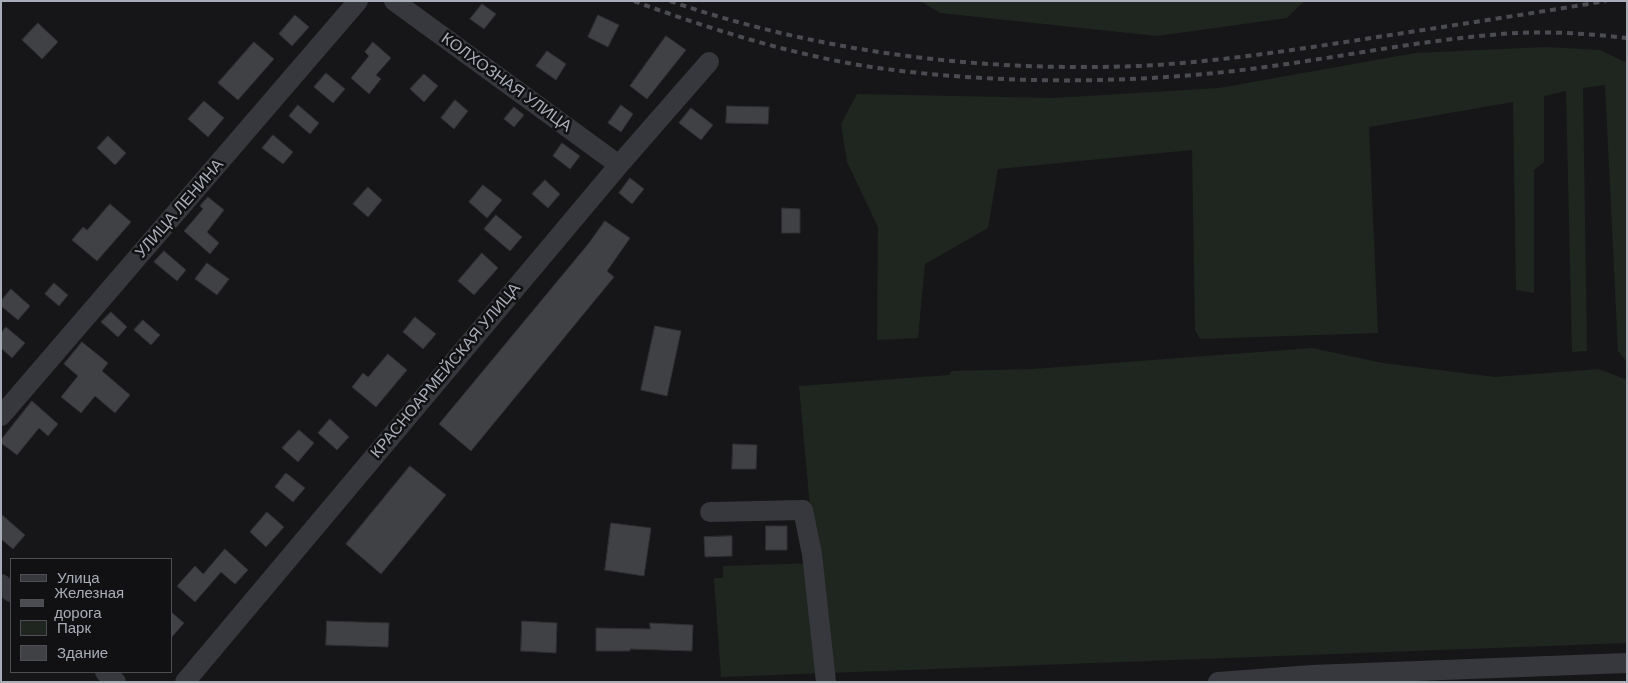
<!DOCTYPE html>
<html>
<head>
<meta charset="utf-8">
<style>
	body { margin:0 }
	#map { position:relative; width:1628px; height:683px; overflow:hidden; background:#161618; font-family:"DM Sans",sans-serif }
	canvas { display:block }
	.frame { position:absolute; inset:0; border:2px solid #a8adb8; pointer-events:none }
	.legend { position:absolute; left:10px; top:558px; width:162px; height:115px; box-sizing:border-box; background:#111113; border:1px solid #4d4f55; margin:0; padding:6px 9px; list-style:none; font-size:15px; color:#a8adb8 }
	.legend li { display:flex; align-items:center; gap:10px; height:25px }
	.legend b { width:25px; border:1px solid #4d4f55 }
</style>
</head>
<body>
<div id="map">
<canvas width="1628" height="683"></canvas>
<div class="frame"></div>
<ul class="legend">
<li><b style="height:6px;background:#37383d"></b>Улица</li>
<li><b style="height:6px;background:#4a4c52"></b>Железная дорога</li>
<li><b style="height:14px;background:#1e261f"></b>Парк</li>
<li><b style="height:14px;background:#404145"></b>Здание</li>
</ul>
</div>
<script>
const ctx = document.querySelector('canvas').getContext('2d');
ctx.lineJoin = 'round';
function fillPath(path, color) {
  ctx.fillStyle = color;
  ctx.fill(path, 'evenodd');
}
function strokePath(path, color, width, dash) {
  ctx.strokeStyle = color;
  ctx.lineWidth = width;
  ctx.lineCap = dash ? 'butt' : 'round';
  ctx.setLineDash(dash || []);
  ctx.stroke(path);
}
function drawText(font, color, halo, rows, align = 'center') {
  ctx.font = font + ' "DM Sans",sans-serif';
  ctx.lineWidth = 5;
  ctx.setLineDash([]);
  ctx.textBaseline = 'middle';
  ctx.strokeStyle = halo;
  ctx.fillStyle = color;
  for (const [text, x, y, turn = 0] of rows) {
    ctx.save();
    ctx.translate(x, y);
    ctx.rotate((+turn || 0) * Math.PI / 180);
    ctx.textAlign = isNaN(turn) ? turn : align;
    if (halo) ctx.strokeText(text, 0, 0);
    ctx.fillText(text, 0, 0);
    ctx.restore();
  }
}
fillPath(new Path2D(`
	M920 1H1304L1287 18 1157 36 940 13Z
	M1546 47 1600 50 1627 63V362L1618 351 1605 85 1583 88 1587 351 1572 352 1566 91 1544 96V162L1534 170V293L1516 290 1513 102 1369 127 1378 333 1200 339 1195 330 1192 150 998 169 988 228 925 264 918 338 877 340 878 227 847 162 841 124 857 94 1053 98 1219 88 1415 53Z
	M1312 348 1383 363 1495 377 1599 369 1627 380V643L721 677 714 578H723V566L815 563 799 386 949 375 952 371 1033 369Z`), '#1e261f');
const building = new Path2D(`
	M482 4 496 14 484 29 470 19Z
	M295 15 309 27 292 46 279 34Z
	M598 15 619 25 608 47 588 37Z
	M38 23 58 42 42 59 22 40Z
	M666 36 686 50 647 99 630 86Z
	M254 42 274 59 238 100 218 83Z
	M373 42 391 58 376 75 381 79 369 94 351 78 369 56 365 52Z
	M547 51 566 64 556 80 536 66Z
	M326 73 345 89 333 103 314 87Z
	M424 74 438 86 424 102 410 89Z
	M455 100 468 111 454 129 441 118Z
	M204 101 224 118 208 137 188 119Z
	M298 105 319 123 310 134 289 116Z
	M621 105 633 114 621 132 608 123Z
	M727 106 769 107 768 124 726 123Z
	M514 107 524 115 514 127 504 119Z
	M691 108 713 125 701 140 679 123Z
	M273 135 293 152 283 164 262 148Z
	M108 136 126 153 115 165 97 148Z
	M562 143 580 156 570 169 553 156Z
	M630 178 644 189 632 204 619 193Z
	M545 180 560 194 548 208 532 194Z
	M483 185 502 200 487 218 469 202Z
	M368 187 382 200 368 217 353 204Z
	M208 197 224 210 207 232 219 243 210 254 184 231 203 209 200 206Z
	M110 204 131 222 97 261 72 240 83 227 87 230Z
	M782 208 800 209V233H782Z
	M496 215 522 237 510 251 484 229Z
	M605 221 630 238 607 271 614 277 471 451 439 424 589 243Z
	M164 251 186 270 177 281 154 262Z
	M482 253 498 268 474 295 458 281Z
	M207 263 229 279 217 295 195 279Z
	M54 283 68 295 59 306 45 294Z
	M11 289 30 306 18 320 1 306V301Z
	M111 312 127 327 118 337 101 322Z
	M415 317 436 334 423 349 403 332Z
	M143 320 160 335 151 345 134 330Z
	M655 326 681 331 667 396 641 390Z
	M6 327 25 343 12 358 1 348V333Z
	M82 342 108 363 102 371 130 395 115 413 95 396 81 413 61 397 78 376 64 364Z
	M388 354 407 370 376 407 352 387 363 373 368 377Z
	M32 401 58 424 48 436 39 428 17 455 1 443V440Z
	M330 419 349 437 337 450 318 433Z
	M299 430 314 443 298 462 282 448Z
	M733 444 757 445 756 469H732Z
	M410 466 446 495 381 574 346 544Z
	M286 473 305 488 293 502 275 487Z
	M267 512 284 527 266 547 250 532Z
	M1 514 25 535 13 549 1 539Z
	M611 523 651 528 644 576 605 570Z
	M766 526H787V550H766Z
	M732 536V556L705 557 704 537Z
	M225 549 248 570 235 584 221 572 195 602 177 586 195 566 203 574Z
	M171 612 184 623 171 638Z
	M327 621 389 623 388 647 326 645Z
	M522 621 557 623 556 653 521 651Z
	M650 623 693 625 692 651 630 649V651H596V628L650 629Z`);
fillPath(building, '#404145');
strokePath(building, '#303034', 1);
strokePath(new Path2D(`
	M394 1 619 165
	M1 416 358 1
	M710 512 803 510 812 554 826 682
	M1 584 11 592
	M105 672 116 682
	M185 682 619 165 709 62
	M1218 682 1312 675 1627 663`), '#37383d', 20);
strokePath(new Path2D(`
	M634 1C712 30 796 56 878 68 989 83 1104 84 1215 73 1308 64 1398 43 1491 35 1536 30 1582 33 1627 38
	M670 1C821 53 980 72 1139 66 1217 62 1294 50 1371 38 1449 26 1528 14 1606 1`), '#4a4c52', 4, [6, 5]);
drawText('16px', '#a8adb8', '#111113', [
	["КОЛХОЗНАЯ УЛИЦА",506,83,36],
	["УЛИЦА ЛЕНИНА",180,209,-49],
	["КРАСНОАРМЕЙСКАЯ УЛИЦА",446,371,-50]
]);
</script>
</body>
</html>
